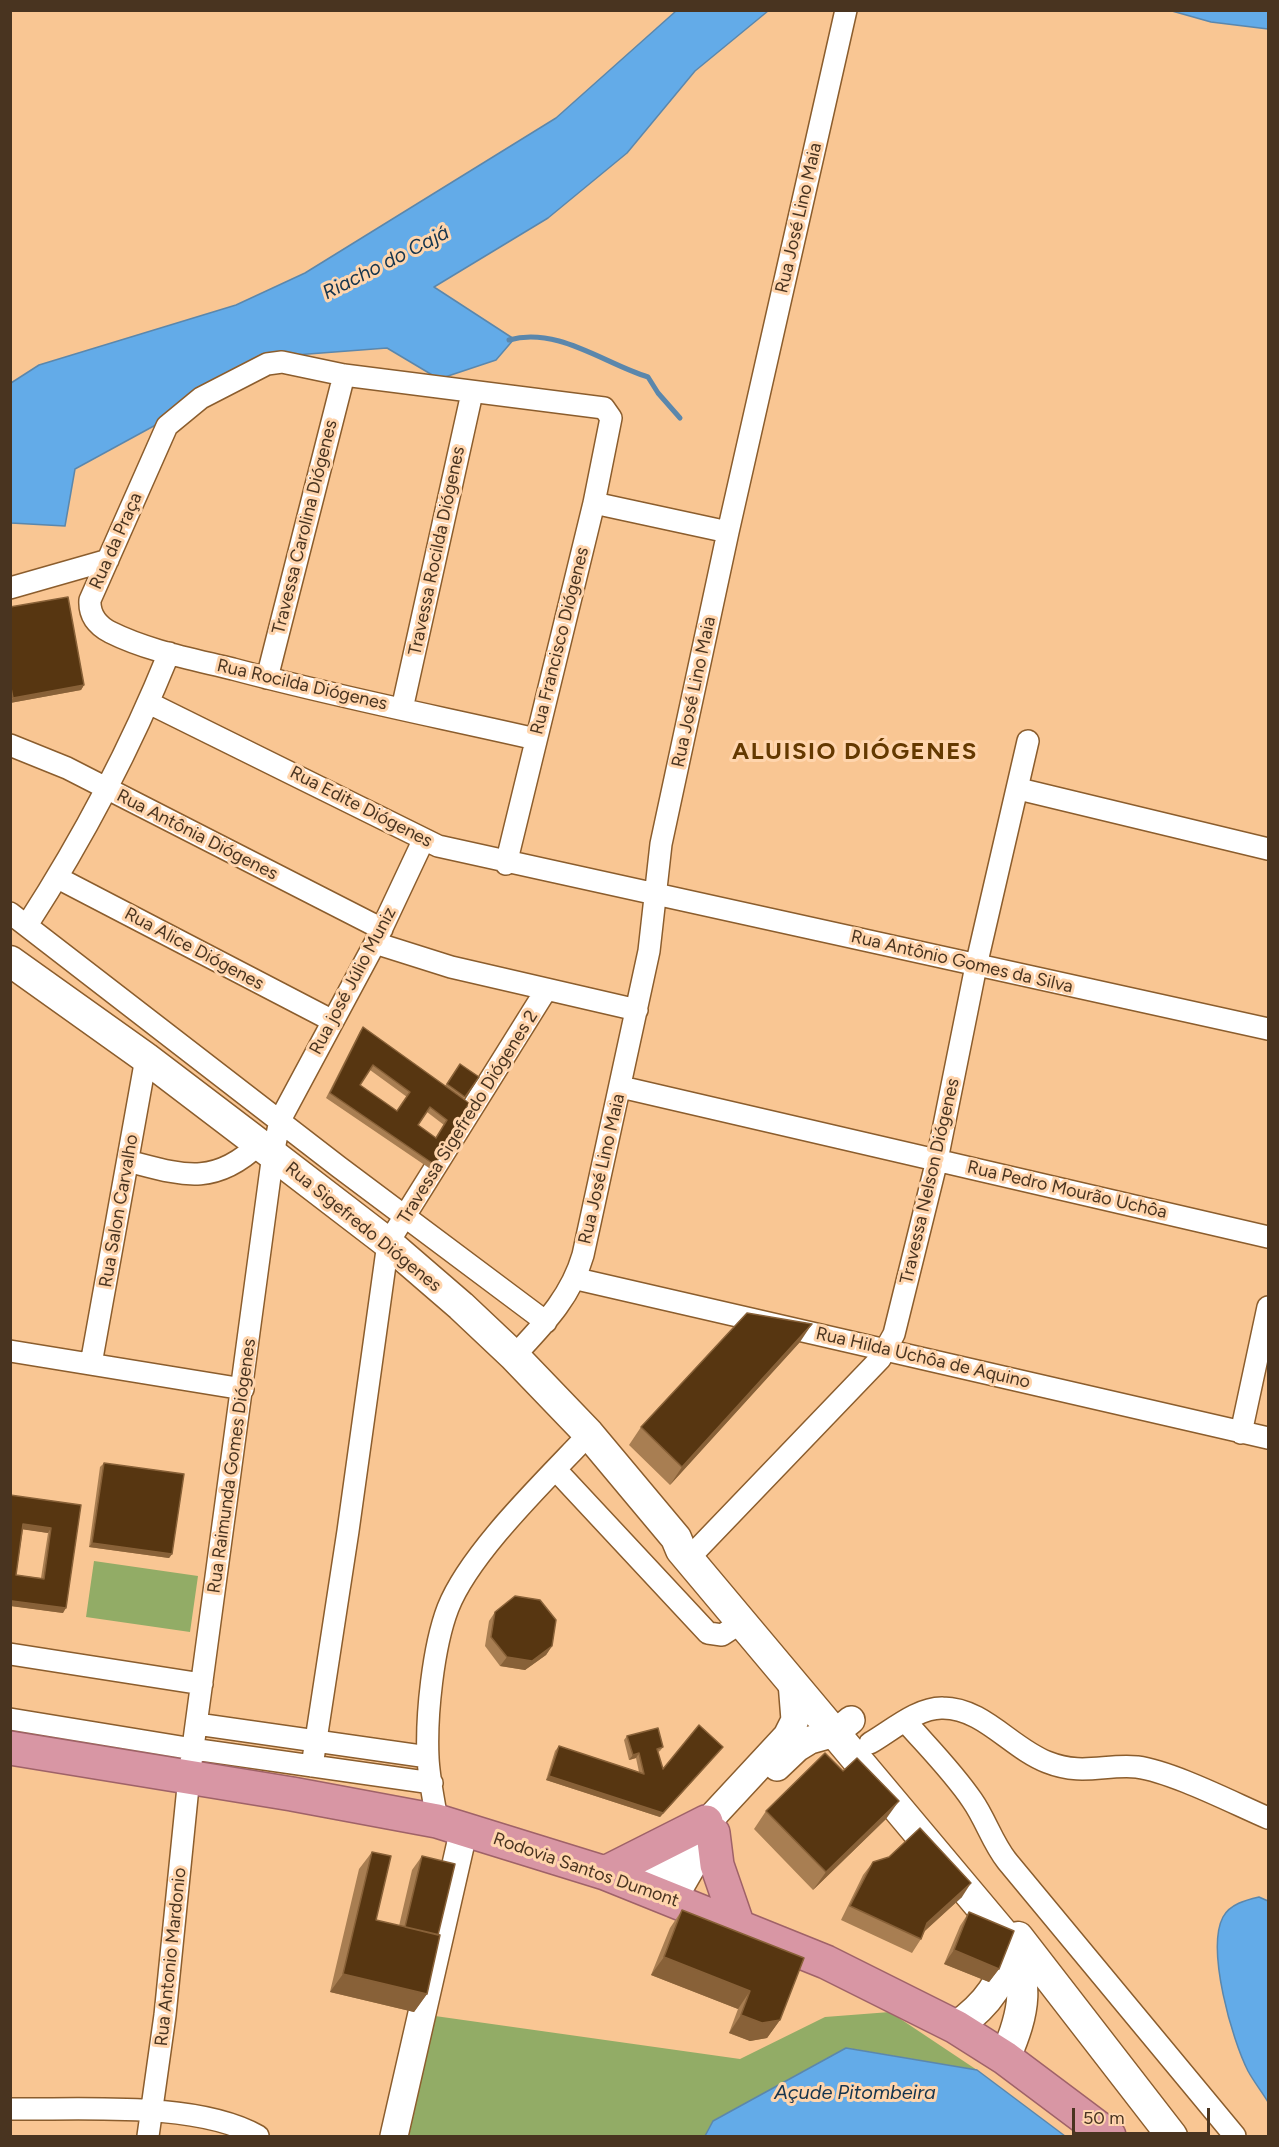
<!DOCTYPE html>
<html>
<head>
<meta charset="utf-8">
<style>
	body { margin:0 }
	#map { position:relative; width:1279px; height:2147px; overflow:hidden; background:#f9c693; font-family:Figtree,sans-serif }
	canvas { display:block }
	.frame { position:absolute; inset:0; border:12px solid #493420; pointer-events:none }
	.scale { position:absolute; left:1072px; top:2108px; width:138px; height:27px; box-sizing:border-box; border:3px solid #493420; border-top:0; padding-left:8px; font-size:18px; line-height:21px; white-space:nowrap; color:#493420; -webkit-text-stroke:4px #ffd5ad; paint-order:stroke }
</style>
</head>
<body>
<div id="map">
<canvas width="1279" height="2147"></canvas>
<div class="frame"></div>
<div class="scale">50 m</div>
</div>
<script>
const ctx = document.querySelector('canvas').getContext('2d');
ctx.lineJoin = 'round';
function fillPath(path, color) {
  ctx.fillStyle = color;
  ctx.fill(path, 'evenodd');
}
function strokePath(path, color, width, dash) {
  ctx.strokeStyle = color;
  ctx.lineWidth = width;
  ctx.lineCap = dash ? 'butt' : 'round';
  ctx.setLineDash(dash || []);
  ctx.stroke(path);
}
function drawText(font, color, halo, rows, align = 'center') {
  ctx.font = font + ' Figtree,sans-serif';
  ctx.lineWidth = 6;
  ctx.setLineDash([]);
  ctx.textBaseline = 'middle';
  ctx.strokeStyle = halo;
  ctx.fillStyle = color;
  for (const [text, x, y, turn = 0] of rows) {
    ctx.save();
    ctx.translate(x, y);
    ctx.rotate((+turn || 0) * Math.PI / 180);
    ctx.textAlign = isNaN(turn) ? turn : align;
    if (halo) ctx.strokeText(text, 0, 0);
    ctx.fillText(text, 0, 0);
    ctx.restore();
  }
}
fillPath(new Path2D(`
	M94 1561 198 1576 190 1632 86 1617Z
	M890 2012 977 2070 847 2048 713 2121 705 2136H409L435 2016 740 2059 825 2017Z`), '#92ac66');
const water = new Path2D(`
	M676 11H768L695 71 627 153 548 218 434 287 514 339 496 360 439 379 387 348 282 356 75 469 65 526 11 523V383L39 365 236 305 305 273 556 118Z
	M1172 11H1268V29L1211 22Z
	M1259 1897 1268 1901V2102C1262 2092 1254 2082 1248 2071 1232 2040 1206 1949 1223 1917 1230 1904 1246 1900 1259 1897Z
	M846 2048 977 2070 1065 2136H705L713 2121Z`);
fillPath(water, '#63abe8');
strokePath(water, '#5b87ac', 1.5);
strokePath(new Path2D(`
	M509 340C557 326 605 364 648 377L658 393 680 418`), '#5b87ac', 5);
const minor = new Path2D(`
	M594 503 728 532
	M10 588 108 560
	M267 678 344 375
	M149 703 438 846 1268 1029
	M402 709 472 393
	M10 745 67 768 382 929
	M1019 789 1268 849
	M506 864 594 503 611 418 604 408 344 375 282 362 267 364 201 398 167 426 90 600C89 615 97 625 110 632 148 651 192 659 233 669 333 696 435 716 536 739
	M58 878 331 1020
	M10 913 339 1167 546 1322
	M27 925C82 840 131 747 169 653
	M375 943 451 967 637 1010
	M621 1087 1268 1237
	M128 1161C182 1175 214 1187 259 1144
	M577 1279 1268 1438
	M10 1351 243 1389
	M514 1356C544 1324 571 1297 583 1255L649 951 661 844 728 532 846 10
	M91 1364 146 1058
	M1241 1433 1268 1307
	M556 1470 708 1633 722 1635 742 1622
	M688 1559 880 1359 894 1334 937 1160 976 966 1028 741
	M10 1654 202 1684
	M10 1719 193 1749 432 1783
	M906 1722C928 1747 953 1772 972 1800 986 1820 992 1842 1007 1861L1235 2136
	M197 1724 428 1757
	M870 1743C891 1731 918 1707 943 1708 983 1708 1011 1748 1047 1762 1082 1776 1104 1764 1137 1767 1173 1772 1233 1803 1268 1818
	M312 1766 348 1531 388 1243 546 990
	M437 1821C434 1800 429 1779 428 1758 426 1716 433 1647 448 1608 470 1552 547 1479 589 1434
	M10 2109C81 2110 197 2101 258 2136
	M148 2136 165 2015 189 1777 273 1154 280 1120 375 943 423 841`);
const tertiary = new Path2D(`
	M777 1767 797 1748 810 1740 835 1733 851 1720
	M646 1888 787 1736 795 1720 792 1682
	M673 1899 707 1840
	M394 2136 464 1829`);
const secondary = new Path2D(`
	M10 961 146 1058 259 1144 388 1243 461 1306 514 1356 589 1434 676 1538 681 1550 1005 1936C1031 1982 1025 2011 1005 2058
	M1018 1937 1172 2136
	M956 2027C984 2007 1012 1977 1005 1939`);
const trunk = new Path2D(`
	M10 1748 292 1794 437 1821 605 1873 826 1962 956 2027 1005 2058 1109 2136
	M713 1833 717 1865 738 1926
	M605 1873 706 1822`);
strokePath(minor, '#8b5d2d', 24);
strokePath(tertiary, '#8b5d2d', 30);
strokePath(secondary, '#8b5d2d', 33);
strokePath(trunk, '#9f6268', 36);
strokePath(minor, '#fff', 21);
strokePath(tertiary, '#fff', 27);
strokePath(secondary, '#fff', 30);
strokePath(trunk, '#d896a4', 33);
fillPath(new Path2D(`
	M10 607 84 685 81 690 10 703Z
	M363 1027 445 1086 460 1064 479 1077 463 1099 435 1165 432 1170 326 1098 360 1031ZM370 1070 407 1097 397 1111 360 1085ZM427 1112 444 1125 436 1138 418 1125Z
	M800 1342 670 1485 629 1445 641 1427Z
	M104 1463 172 1554 169 1558 89 1547 100 1467Z
	M10 1495 81 1505 63 1613 12 1606ZM23 1529 48 1533 41 1578 16 1575Z
	M495 1612 552 1646 546 1655 525 1670 500 1666 485 1646 489 1621Z
	M627 1736 663 1747 660 1751 658 1752 663 1769 719 1751 660 1817 546 1780 555 1751 559 1746 639 1772 636 1758 629 1760 624 1740Z
	M766 1811 886 1819 813 1890 754 1829Z
	M372 1852 376 1920 399 1926 412 1870 422 1856 438 1935 427 1994 414 2012 330 1992 359 1869Z
	M873 1862 962 1897 925 1931 921 1939 912 1953 841 1920 863 1875Z
	M682 1910 780 2020 767 2038 750 2041 729 2033 738 2009 651 1975 670 1928Z
	M969 1912 999 1969 989 1982 944 1964 960 1926Z`), '#a87e52');
fillPath(new Path2D(`
	M84 685 81 690 10 703 13 698Z
	M812 1324 800 1342 670 1485 682 1467Z
	M23 1524 51 1528 48 1533 20 1529Z
	M92 1543 172 1554 169 1558 89 1547Z
	M12 1601 66 1608 63 1613 10 1606Z
	M552 1646 546 1655 525 1670 500 1666 507 1657Z
	M723 1747 660 1817 546 1780 549 1776 663 1813Z
	M639 1753 636 1758 629 1760 633 1755Z
	M899 1801 886 1819 813 1890 826 1872Z
	M971 1883 962 1897 918 1937 927 1923Z
	M954 1950 999 1969 989 1982 944 1964Z
	M664 1957 750 1991 738 2009 651 1975Z
	M343 1974 427 1994 414 2012 330 1992Z
	M741 2015 780 2020 767 2038 750 2041 729 2033Z`), '#886138');
const building = new Path2D(`
	M68 597 84 685 13 698 10 683V607Z
	M363 1027 469 1103 435 1165 330 1093ZM373 1065 410 1092 397 1111 360 1085ZM430 1107 447 1120 436 1138 418 1125Z
	M460 1064 479 1077 465 1097 447 1084Z
	M747 1313 812 1324 682 1467 641 1427Z
	M104 1463 184 1474 172 1554 92 1543Z
	M10 1495 81 1505 66 1608 12 1601 10 1615ZM23 1524 51 1528 44 1579 16 1575Z
	M515 1596 540 1600 556 1620 552 1646 532 1661 507 1657 491 1637 495 1612Z
	M699 1725 723 1747 663 1813 549 1776 559 1746 644 1774 639 1753 633 1755 627 1736 658 1728 663 1747 657 1749 663 1769Z
	M825 1753 843 1771 857 1758 899 1801 826 1872 766 1811Z
	M920 1828 971 1883 927 1923 921 1939 850 1906 873 1862 889 1857Z
	M372 1852 391 1856 376 1920 440 1935 427 1994 343 1974Z
	M422 1856 455 1864 438 1935 405 1927Z
	M682 1910 804 1958 780 2020 762 2023 741 2015 750 1991 664 1957Z
	M969 1912 1014 1931 999 1969 954 1950Z`);
fillPath(building, '#573611');
strokePath(building, '#886138', 1.5);
drawText('18px', '#493420', '#ffd5ad', [
	["Rua José Lino Maia",799,218,-77],
	["Travessa Carolina Diógenes",305,527,-76],
	["Rua da Praça",116,541,-66],
	["Travessa Rocilda Diógenes",437,551,-78],
	["Rua Francisco Diógenes",560,641,-76],
	["Rua Rocilda Diógenes",302,685,13],
	["Rua José Lino Maia",694,692,-78],
	["Rua Edite Diógenes",361,807,27],
	["Rua Antônia Diógenes",197,835,27],
	["Rua Alice Diógenes",194,949,28],
	["Rua Antônio Gomes da Silva",962,962,13],
	["Rua josé Júlio Muniz",353,981,-62],
	["Travessa Sigefredo Diógenes 2",468,1117,-58],
	["Rua José Lino Maia",602,1169,-77],
	["Travessa Nelson Diógenes",930,1181,-77],
	["Rua Pedro Mourão Uchôa",1067,1190,13],
	["Rua Salon Carvalho",119,1211,-80],
	["Rua Sigefredo Diógenes",363,1227,39],
	["Rua Hilda Uchôa de Aquino",923,1358,13],
	["Rua Raimunda Gomes Diógenes",232,1466,-82],
	["Rodovia Santos Dumont",586,1870,19],
	["Rua Antonio Mardonio",171,1957,-84]
]);
drawText('italic 20px', '#15344d', '#ffd5ad', [
	["Riacho do Cajá",386,263,-27],
	["Açude Pitombeira",855,2093]
]);
ctx.letterSpacing = '1.5px';
drawText('bold 24px', '#643900', '#ffd5ad', [
	["ALUISIO DIÓGENES",855,752]
]);
ctx.letterSpacing = '0px';
</script>
</body>
</html>
